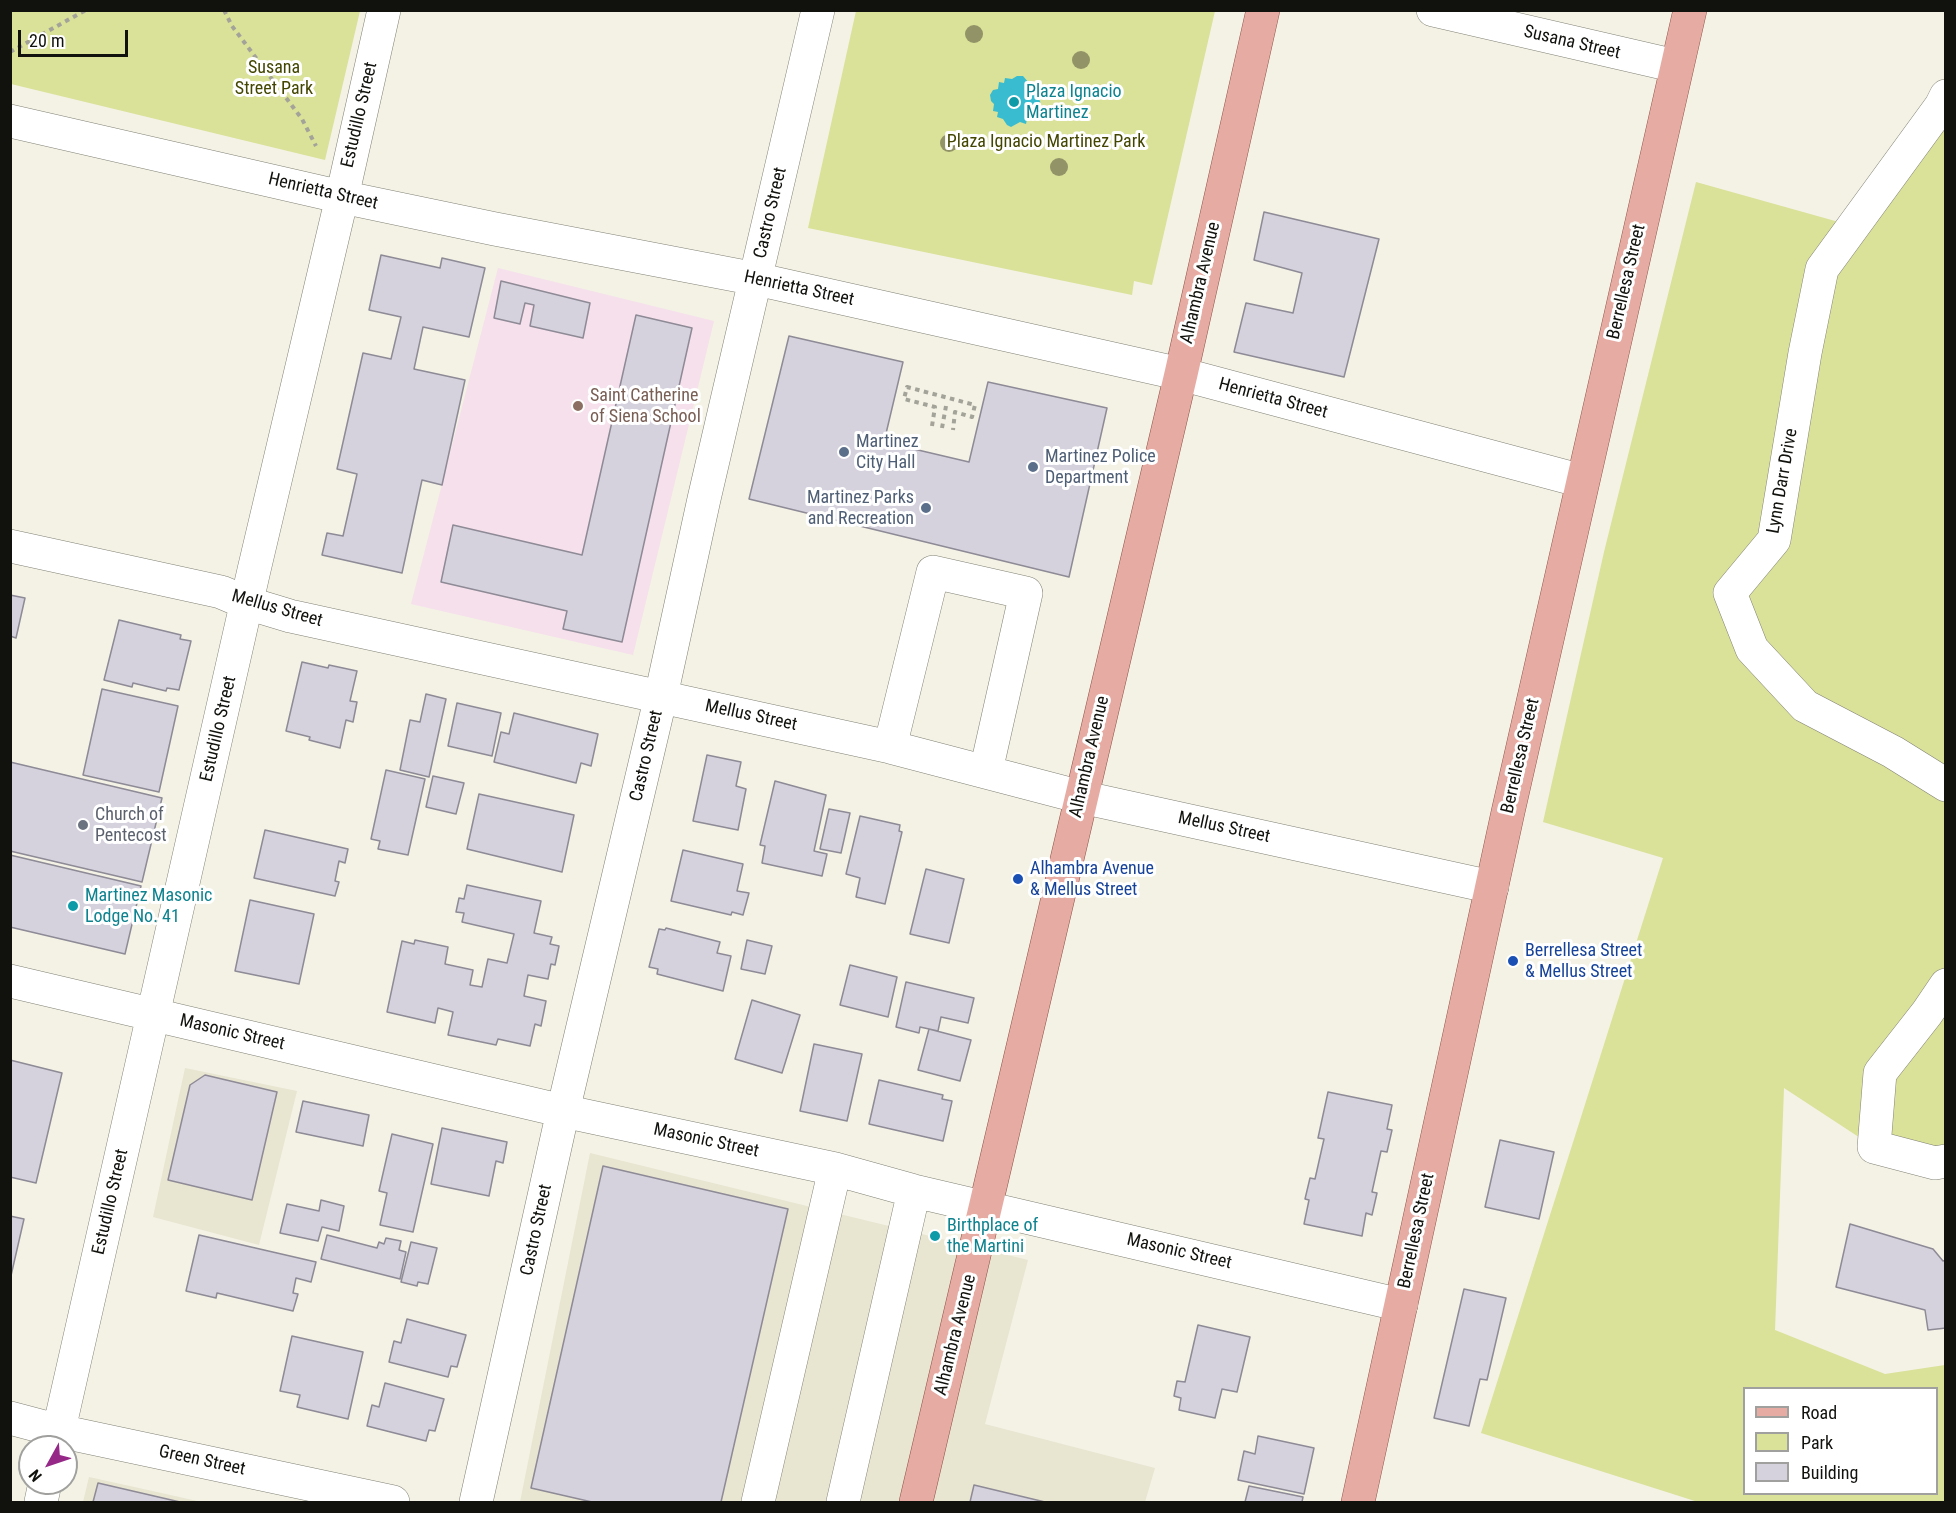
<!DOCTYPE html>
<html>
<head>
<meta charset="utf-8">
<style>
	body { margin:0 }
	#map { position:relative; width:1956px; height:1513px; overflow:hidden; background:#f3f2e5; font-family:"Roboto Condensed",sans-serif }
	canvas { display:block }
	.frame { position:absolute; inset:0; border:12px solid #11110d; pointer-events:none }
	.legend { position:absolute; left:1743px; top:1387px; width:195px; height:108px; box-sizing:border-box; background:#fff; border:2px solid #a0a09e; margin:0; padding:8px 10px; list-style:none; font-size:18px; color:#11110d }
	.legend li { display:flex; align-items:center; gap:12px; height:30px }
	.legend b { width:30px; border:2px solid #a0a09e }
	.north { position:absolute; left:18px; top:1435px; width:60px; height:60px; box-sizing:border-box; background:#fff; border:2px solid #a0a09e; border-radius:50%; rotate:230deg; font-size:16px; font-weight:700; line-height:24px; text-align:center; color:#11110d }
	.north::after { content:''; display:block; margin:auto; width:21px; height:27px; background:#962888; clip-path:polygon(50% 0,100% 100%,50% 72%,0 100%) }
	.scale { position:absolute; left:18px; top:30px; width:110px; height:27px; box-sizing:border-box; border:3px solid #11110d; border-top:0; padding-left:8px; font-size:18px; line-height:21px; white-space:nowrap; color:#11110d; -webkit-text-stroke:4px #fff; paint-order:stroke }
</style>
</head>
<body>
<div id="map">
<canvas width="1956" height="1513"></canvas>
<div class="frame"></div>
<ul class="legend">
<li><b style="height:8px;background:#e6aca4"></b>Road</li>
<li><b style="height:16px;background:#dae198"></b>Park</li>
<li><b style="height:16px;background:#d5d1dd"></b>Building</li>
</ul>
<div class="north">N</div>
<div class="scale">20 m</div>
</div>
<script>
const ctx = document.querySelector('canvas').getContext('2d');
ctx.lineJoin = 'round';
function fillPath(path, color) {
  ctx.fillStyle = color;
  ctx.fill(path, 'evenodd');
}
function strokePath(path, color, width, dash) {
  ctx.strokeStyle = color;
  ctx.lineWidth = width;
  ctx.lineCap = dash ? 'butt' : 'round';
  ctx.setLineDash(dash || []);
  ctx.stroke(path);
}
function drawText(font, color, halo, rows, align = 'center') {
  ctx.font = font + ' "Roboto Condensed",sans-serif';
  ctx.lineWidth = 6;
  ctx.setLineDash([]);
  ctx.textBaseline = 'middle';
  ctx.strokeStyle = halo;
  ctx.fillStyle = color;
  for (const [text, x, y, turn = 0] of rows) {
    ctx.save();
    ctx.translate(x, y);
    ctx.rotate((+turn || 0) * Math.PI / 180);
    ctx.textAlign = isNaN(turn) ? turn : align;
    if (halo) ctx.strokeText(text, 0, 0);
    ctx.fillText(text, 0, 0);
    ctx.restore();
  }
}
fillPath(new Path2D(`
	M185 1068 297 1091 259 1245 153 1217Z
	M590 1153 1028 1260 985 1424 1155 1468 1145 1502H520Z
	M89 1477 202 1502H83Z`), '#e8e5d1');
fillPath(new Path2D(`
	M498 268 714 321 633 655 411 604Z`), '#f6e0ec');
fillPath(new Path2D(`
	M11 10H360V11L325 160 11 84Z
	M856 11H1215L1152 285 1134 281 1132 295 808 228Z
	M1945 99V1161L1874 1147 1784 1088 1775 1330 1885 1374 1945 1365V1502H1698L1481 1433 1663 858 1543 822 1604 552 1696 182 1853 226ZM1744 1388H1936V1494H1744Z`), '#dae198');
fillPath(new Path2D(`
	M1017 76H1023L1029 83 1034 84 1033 90 1038 91 1037 97 1040 101 1041 107 1034 114 1032 120 1027 119 1026 124 1020 122 1011 127 1007 125 1003 119 997 117 998 112 993 111 994 104 991 101 990 95 993 90 998 89 999 82 1004 83 1005 78 1012 79Z`), '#3abcd0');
const building = new Path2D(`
	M1264 212 1379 239 1344 377 1234 352 1246 303 1293 313 1302 273 1254 260Z
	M381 255 440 268 442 258 485 268 469 337 423 327 414 369 465 380 442 485 422 480 402 573 322 555 327 533 343 536 357 474 337 469 363 353 391 359 401 317 369 310Z
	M501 281 590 303 583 338 530 326 534 305 525 303 520 324 494 318Z
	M636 315 692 328 622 642 563 629 567 611 441 582 453 525 582 555Z
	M789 336 903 362 884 442 969 462 988 382 1107 408 1069 577 749 499Z
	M10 595 25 598 16 638 10 636Z
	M119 620 181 635 180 639 191 641 179 690 167 688 166 691 133 683 132 687 104 680Z
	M302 662 328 668 329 665 357 671 350 701 357 702 353 722 346 720 340 748 309 740 310 737 286 731Z
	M102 689 178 706 159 792 83 775Z
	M426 694 446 699 429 777 400 770 410 720 420 722Z
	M457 703 501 713 492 756 448 746Z
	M514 713 598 734 591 766 581 763 576 783 494 762 501 732 509 734Z
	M707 755 741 762 736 786 746 789 738 830 693 821Z
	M10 762 162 798 142 882 10 851Z
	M386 770 425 779 408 855 378 849 380 841 371 839Z
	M433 776 464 783 456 814 426 807Z
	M775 781 826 795 814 851 827 854 822 876 762 863 765 846 760 845Z
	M479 794 574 815 562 872 467 849Z
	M829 809 850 813 841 853 820 849Z
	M860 816 900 825 899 831 902 832 885 904 856 897 860 878 846 874Z
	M265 830 348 849 345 863 339 861 335 881 339 882 335 896 254 878Z
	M683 850 743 864 737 891 749 893 743 915 732 912 731 915 671 901Z
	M10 855 141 886 125 954 10 927Z
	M926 869 964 879 949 943 910 934Z
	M467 885 541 901 534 933 552 937 550 944 559 946 555 965 551 964 548 979 528 975 524 996 546 1001 541 1026 535 1024 530 1046 498 1039 496 1045 448 1035 453 1012 438 1008 435 1023 387 1012 402 941 414 944 415 940 448 947 445 964 473 970 470 985 482 987 488 959 507 963 514 934 462 922 464 913 456 912 459 898 464 899Z
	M250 900 314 914 299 984 235 971Z
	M666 928 720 942 717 953 731 956 723 991 657 974 658 969 649 967 659 929 665 930Z
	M747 940 772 946 765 974 741 969Z
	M850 965 897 977 888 1017 840 1005Z
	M906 982 974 998 968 1023 941 1017 938 1031 920 1027 919 1033 896 1027Z
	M752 1000 800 1015 782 1073 735 1059Z
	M929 1029 971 1040 960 1081 918 1070Z
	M814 1044 862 1054 847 1121 800 1111Z
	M10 1060 62 1073 36 1183 10 1177Z
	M205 1075 277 1092 252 1200 168 1180 190 1085Z
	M879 1080 943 1095 942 1099 952 1101 943 1141 869 1124Z
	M1328 1092 1392 1105 1387 1129 1392 1130 1387 1152 1381 1151 1372 1192 1377 1193 1372 1215 1366 1213 1362 1236 1304 1224 1309 1200 1305 1199 1310 1178 1315 1179 1324 1139 1318 1138Z
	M303 1101 369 1115 363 1146 296 1132Z
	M442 1128 507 1142 503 1163 496 1161 489 1196 431 1184Z
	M392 1134 433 1144 413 1232 380 1225 387 1193 379 1191Z
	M1500 1140 1554 1152 1539 1219 1485 1207Z
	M603 1166 788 1209 721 1502H592L531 1488Z
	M321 1200 344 1206 339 1231 322 1227 318 1241 280 1233 287 1204 319 1211Z
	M10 1216 24 1219 10 1280Z
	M1850 1224 1933 1249 1943 1261 1946 1260V1328L1928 1330 1925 1310 1836 1287Z
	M199 1235 316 1262 311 1282 296 1278 293 1293 298 1294 293 1311 217 1293 216 1298 186 1291Z
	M327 1235 377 1248 379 1242 384 1244 386 1238 401 1241 399 1250 406 1252 400 1279 321 1259Z
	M411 1242 437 1248 428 1284 418 1282 417 1286 401 1282Z
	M1464 1289 1506 1298 1487 1380 1480 1379 1469 1426 1434 1418Z
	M407 1319 466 1335 457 1367 451 1366 448 1377 389 1362 394 1341 401 1343Z
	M1198 1325 1250 1337 1237 1392 1222 1389 1215 1418 1179 1410 1181 1398 1174 1396 1177 1381 1185 1382Z
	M292 1336 363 1352 348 1419 297 1407 300 1395 280 1391Z
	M385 1383 444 1399 435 1431 429 1430 426 1441 367 1426 372 1405 379 1407Z
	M1258 1436 1314 1448 1304 1494 1238 1480 1244 1451 1255 1454Z
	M98 1483 180 1502H93Z
	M974 1485 1045 1502H970Z
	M1249 1486 1303 1497 1302 1502H1245Z`);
fillPath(building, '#d5d1dd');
strokePath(building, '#8e8a96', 1.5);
const minor = new Path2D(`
	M1433 10 1676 66
	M1946 96 1941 106 1822 269 1805 353 1774 540 1730 593 1752 649 1805 706 1893 752 1946 785
	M10 121 342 197 495 229 756 279 1181 374 1582 481
	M10 546 221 592 247 603 290 616 890 747 1081 797 1492 887
	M890 747 933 572 1026 593 986 771
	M10 981 563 1111 835 1169 914 1191 1401 1305
	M1946 985 1927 1013 1880 1073 1874 1147 1935 1163 1946 1161
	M10 1418 59 1431 393 1502
	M55 1447 254 570 342 197 384 10
	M41 1502 45 1483
	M476 1502 563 1111 661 696 704 499 818 10
	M758 1502 835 1169
	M843 1502 914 1191`);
const major = new Path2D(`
	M916 1502 1181 374 1263 10
	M1358 1502 1508 812 1690 10`);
strokePath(minor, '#838276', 34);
strokePath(major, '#915248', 34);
strokePath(new Path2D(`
	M224 10 232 26 302 119 316 146
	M10 52 86 10
	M932 426 935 407 904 399 907 387 975 405 972 417 955 412 953 430
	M942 428 946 406`), '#a4a399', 4, [4.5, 4.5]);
strokePath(minor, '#fff', 33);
strokePath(major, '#e6aca4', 33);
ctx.fillStyle = '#929367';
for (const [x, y] of [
	[974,34],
	[1081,60],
	[949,143],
	[1059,167]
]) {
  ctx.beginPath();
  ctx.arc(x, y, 9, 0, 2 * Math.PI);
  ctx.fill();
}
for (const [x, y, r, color] of [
	[1014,102,6,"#0f9aa8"],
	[578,406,6,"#8d6e63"],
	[844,452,6,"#5c6f8a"],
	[1033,467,6,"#5c6f8a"],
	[926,508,6,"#5c6f8a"],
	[83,825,6,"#6b7280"],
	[1018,879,6,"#1a4fb4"],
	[73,906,6,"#0f9aa8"],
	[1513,961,6,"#1a4fb4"],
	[935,1236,6,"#0f9aa8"]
]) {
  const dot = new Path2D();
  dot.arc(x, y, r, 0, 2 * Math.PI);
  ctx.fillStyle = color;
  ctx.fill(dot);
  strokePath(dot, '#fff', 2);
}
drawText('18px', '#11110d', '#fff', [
	["Susana Street",1572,43,13],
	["Estudillo Street",360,115,-77],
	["Henrietta Street",323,192,13],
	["Castro Street",771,213,-77],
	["Berrellesa Street",1627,282,-77],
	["Alhambra Avenue",1201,283,-77],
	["Henrietta Street",799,289,12],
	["Henrietta Street",1273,399,15],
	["Lynn Darr Drive",1783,481,-80],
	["Mellus Street",277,609,16],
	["Mellus Street",751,716,12],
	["Estudillo Street",219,729,-77],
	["Castro Street",647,756,-77],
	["Berrellesa Street",1521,756,-77],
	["Alhambra Avenue",1090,757,-77],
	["Mellus Street",1224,828,12],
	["Masonic Street",232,1033,13],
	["Masonic Street",706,1141,12],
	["Estudillo Street",111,1202,-77],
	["Castro Street",537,1230,-78],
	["Berrellesa Street",1417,1231,-78],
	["Masonic Street",1179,1252,13],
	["Alhambra Avenue",956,1335,-76],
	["Green Street",202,1461,12]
]);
drawText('18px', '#434600', '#fff', [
	["Susana",274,68],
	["Street Park",274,89],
	["Plaza Ignacio Martinez Park",1046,142]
]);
drawText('18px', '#0d838f', '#fff', [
	["Plaza Ignacio",1026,92],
	["Martinez",1026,113],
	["Martinez Masonic",85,896],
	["Lodge No. 41",85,917],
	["Birthplace of",947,1226],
	["the Martini",947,1247]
], 'left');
drawText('18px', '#785e54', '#fff', [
	["Saint Catherine",590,396],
	["of Siena School",590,417]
], 'left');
drawText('18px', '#4e5e75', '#fff', [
	["Martinez",856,442],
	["City Hall",856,463],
	["Martinez Police",1045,457],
	["Department",1045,478],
	["Martinez Parks",914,498,"right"],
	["and Recreation",914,519,"right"]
], 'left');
drawText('18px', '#5b616d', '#fff', [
	["Church of",95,815],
	["Pentecost",95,836]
], 'left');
drawText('18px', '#164399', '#fff', [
	["Alhambra Avenue",1030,869],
	["& Mellus Street",1030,890],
	["Berrellesa Street",1525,951],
	["& Mellus Street",1525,972]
], 'left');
</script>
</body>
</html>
